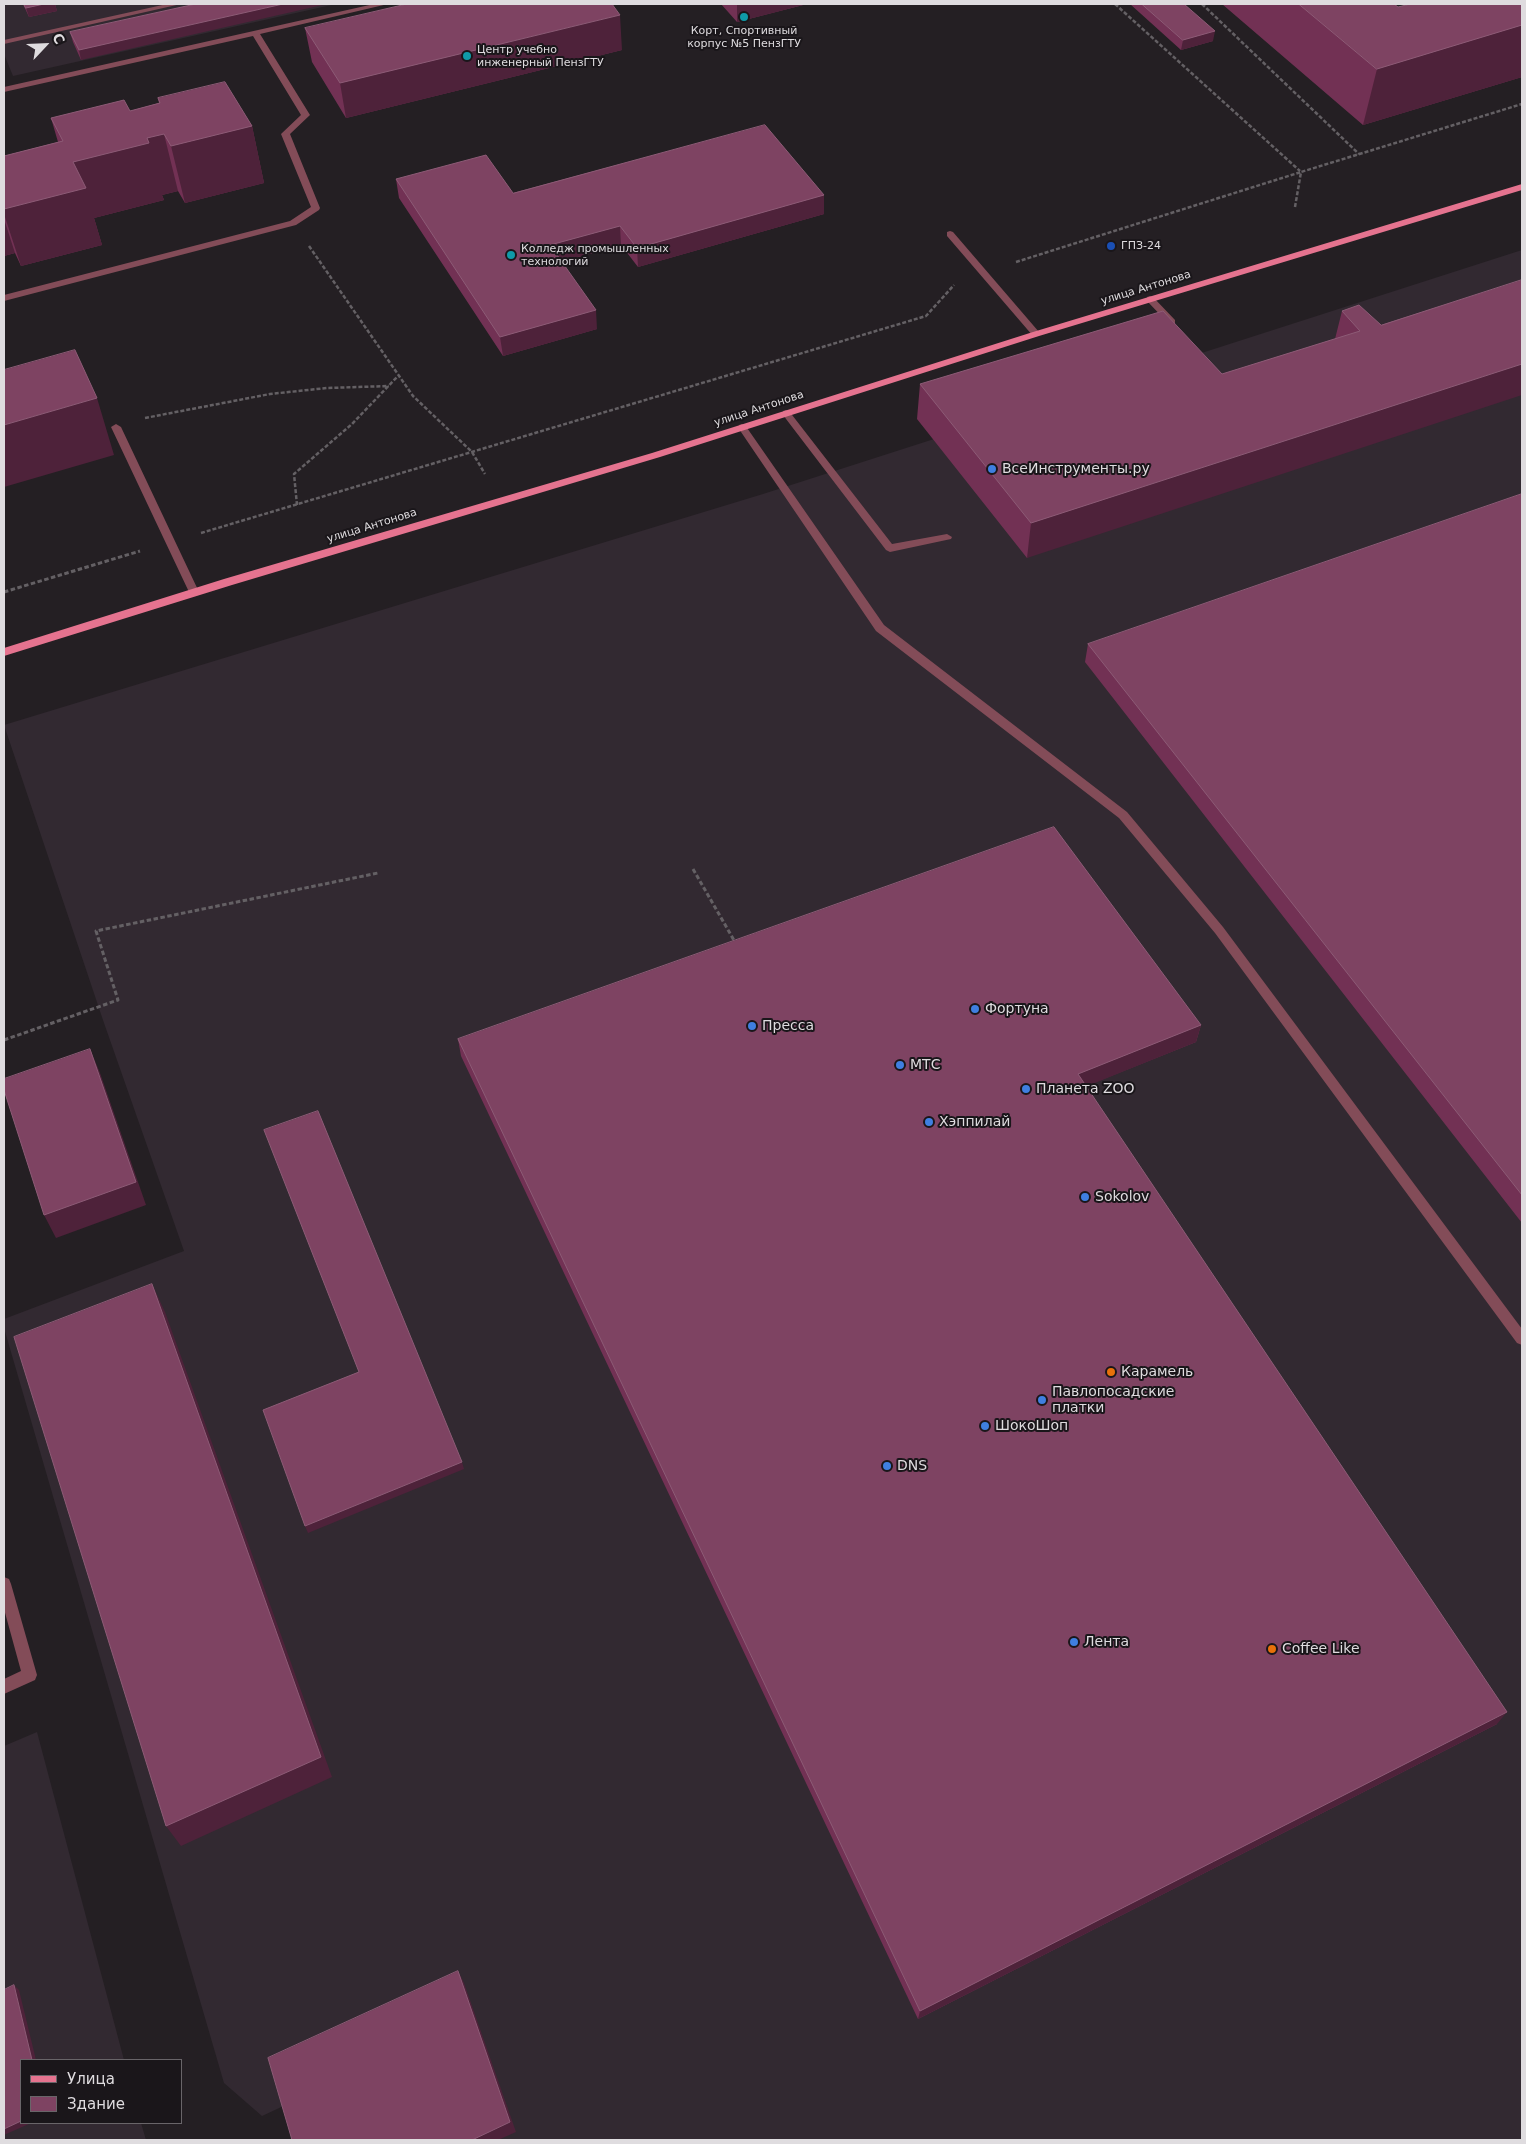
<!DOCTYPE html>
<html>
<head>
<meta charset="utf-8">
<style>
	body { margin:0 }
	#map { position:relative; width:1526px; height:2144px; overflow:hidden; background:#241f23; font-family:"DejaVu Sans",sans-serif }
	canvas { display:block }
	.frame { position:absolute; inset:0; border:5px solid #dfdcdf; pointer-events:none }
	.legend { position:absolute; left:20px; top:2059px; width:162px; height:65px; box-sizing:border-box; background:#1a161a; border:1px solid #696569; margin:0; padding:6px 9px; list-style:none; font-size:15px; color:#dfdcdf }
	.legend li { display:flex; align-items:center; gap:10px; height:25px }
	.legend b { width:25px; border:1px solid #696569 }
	.north { position:absolute; left:20px; top:20px; width:50px; height:50px; -webkit-text-stroke:4px #1a161a; paint-order:stroke; rotate:65deg; font-size:14px; font-weight:700; line-height:20px; text-align:center; color:#dfdcdf }
	.north::after { content:''; display:block; margin:auto; width:18px; height:22px; background:#dfdcdf; clip-path:polygon(50% 0,100% 100%,50% 72%,0 100%) }
</style>
</head>
<body>
<div id="map">
<canvas width="1526" height="2144"></canvas>
<div class="frame"></div>
<ul class="legend">
<li><b style="height:6px;background:#e5738f"></b>Улица</li>
<li><b style="height:14px;background:#7e4362"></b>Здание</li>
</ul>
<div class="north">С</div>
</div>
<script>
const ctx = document.querySelector('canvas').getContext('2d');
ctx.lineJoin = 'round';
function fillPath(path, color) {
  ctx.fillStyle = color;
  ctx.fill(path, 'evenodd');
}
function strokePath(path, color, width, dash) {
  ctx.strokeStyle = color;
  ctx.lineWidth = width;
  ctx.lineCap = dash ? 'butt' : 'round';
  ctx.setLineDash(dash || []);
  ctx.stroke(path);
}
function drawText(font, color, halo, rows, align = 'center') {
  ctx.font = font + ' "DejaVu Sans",sans-serif';
  ctx.lineWidth = 4;
  ctx.setLineDash([]);
  ctx.textBaseline = 'middle';
  ctx.strokeStyle = halo;
  ctx.fillStyle = color;
  for (const [text, x, y, turn = 0] of rows) {
    ctx.save();
    ctx.translate(x, y);
    ctx.rotate((+turn || 0) * Math.PI / 180);
    ctx.textAlign = isNaN(turn) ? turn : align;
    if (halo) ctx.strokeText(text, 0, 0);
    ctx.fillText(text, 0, 0);
    ctx.restore();
  }
}
fillPath(new Path2D(`
	M4 4H336L13 76 4 54Z
	M1522 250V2140H488L449 2029 262 2116 224 2083 4 1328V1319L184 1251 104 1023 4 725 763 494Z
	M37 1732 124 2060H21V2123H141L146 2140H4V1746Z`), '#322931');
strokePath(new Path2D(`
	M1115 4 1300 171
	M1202 4 1359 154
	M1295 207 1301 172 1522 104
	M309 246 413 396 472 452 485 474
	M1016 262 1301 172
	M145 418 270 394 327 388 389 386
	M297 505 294 474 352 424 398 376
	M201 533 926 316 954 285`), '#646064', 2.5, [4, 2]);
strokePath(new Path2D(`
	M4 592 140 551
	M693 869 735 942
	M4 1040 118 1000 96 931 378 873`), '#646064', 3, [4.5, 2.5]);
fillPath(new Path2D(`
	M167 4H181L4 44V40Z
	M374 4H388L260 34 310 115 290 134 320 208 319 210 296 225 4 301V295L290 221 311 207 281 134 301 115 253 36 4 92V87Z
	M950 231 953 232 1039 332V336H1033L947 236V232Z
	M1150 296 1153 297 1175 320V324H1169L1147 301V297Z
	M786 410 789 411 892 544 947 534 952 537 951 539 890 552 886 550 783 415V411Z
	M116 424 121 427 199 592 198 595 194 596 189 592 111 427Z
	M742 424 745 425 884 625 1127 812 1223 927 1522 1329V1345L1517 1343 1215 933 1119 818 876 631 739 429V425Z
	M4 1577 9 1579 11 1584 37 1675 35 1680 4 1694V1679L21 1671 4 1609Z`), '#834c58');
fillPath(new Path2D(`
	M1522 184V190L1039 336 660 457 232 585 4 656V648L224 579 652 453 1033 332Z`), '#e5738f');
fillPath(new Path2D(`
	M23 4H55L57 11 29 17Z
	M196 4 81 60 73 42 70 32Z
	M721 4H807L737 22Z
	M1130 4H1184L1213 41 1181 50Z
	M1222 4H1394L1398 7 1522 4V77L1363 125Z
	M305 28 622 50 346 118 312 62Z
	M158 98 252 126 264 183 185 203 178 191 162 195 164 200 94 218 102 245 21 266 15 253 4 256V156L58 142 51 118 130 111 159 103Z
	M396 179 513 193 824 195V214L638 267 621 245 561 262 597 329 503 356 399 198Z
	M1342 311 1381 325 1027 558 917 419 920 384 1222 374 1335 339Z
	M1522 494V1223L1085 662 1088 644Z
	M1201 1025 1196 1042 1086 1086 1497 1724 918 2019 461 1056 458 1039Z`), '#723154');
fillPath(new Path2D(`
	M44 4H55L57 11 29 17 26 8Z
	M283 4H327L81 60 79 50Z
	M737 4H807L737 22Z
	M620 15 622 50 346 118 340 83Z
	M1522 25V77L1363 125 1377 69Z
	M1215 31 1213 41 1181 50 1183 40Z
	M252 126 264 183 185 203 171 146Z
	M164 134 178 191 162 195 164 200 94 218 102 245 21 266 4 214V209L73 162 147 138Z
	M824 195V214L638 267 637 248Z
	M4 219 15 253 4 256Z
	M620 226 621 245 552 264 550 245Z
	M596 310 597 329 503 356 500 337Z
	M1522 364V395L1027 558 1031 523Z
	M97 398 114 455 4 487V425Z
	M1201 1025 1196 1042 1075 1091 1078 1074Z
	M90 1049 100 1073 146 1205 56 1238 44 1215Z
	M152 1284 165 1312 332 1777 181 1846 166 1826Z
	M462 1462 464 1469 308 1533 305 1526Z
	M1507 1712 1497 1724 918 2019 920 2011Z
	M458 1971 464 1983 516 2132 498 2140H472Z
	M14 1985 19 1990 36 2060H32Z
	M21 2121V2123H31L4 2135V2129Z`), '#4e223a');
const building = new Path2D(`
	M24 4H44L26 8Z
	M196 4H283L79 50 70 32Z
	M407 4H612L620 15 340 83 305 28Z
	M1142 4H1184L1215 31 1183 40Z
	M1299 4H1394L1398 7 1410 4H1522V25L1377 69Z
	M225 82 252 126 171 146 164 134 147 138 149 143 73 162 86 188 4 209V156L63 141 51 118 124 100 130 111 160 103 158 98Z
	M765 125 824 195 637 248 620 226 550 245 596 310 500 337 396 179 486 155 513 193Z
	M1522 280V364L1031 523 920 384 1163 311 1222 374 1360 331 1342 311 1359 305 1381 325Z
	M75 350 97 398 4 425V370Z
	M1522 494V1195L1088 644Z
	M1054 827 1201 1025 1078 1074 1507 1712 920 2011 458 1039Z
	M90 1049 136 1182 44 1215 4 1090V1079Z
	M318 1111 462 1462 305 1526 263 1410 359 1372 264 1130Z
	M152 1284 321 1757 166 1826 14 1337Z
	M458 1971 510 2122 472 2140H292L268 2058Z
	M14 1985 32 2060H21V2121L4 2129V1990Z`);
fillPath(building, '#7e4362');
strokePath(building, '#8d5b76', 1);
for (const [x, y, r, color] of [
	[744,17,5,"#0f9aa8"],
	[467,56,5,"#0f9aa8"],
	[1111,246,5,"#1a4fb4"],
	[511,255,5,"#0f9aa8"],
	[992,469,5,"#3f7fe0"],
	[975,1009,5,"#3f7fe0"],
	[752,1026,5,"#3f7fe0"],
	[900,1065,5,"#3f7fe0"],
	[1026,1089,5,"#3f7fe0"],
	[929,1122,5,"#3f7fe0"],
	[1085,1197,5,"#3f7fe0"],
	[1111,1372,5,"#e8710a"],
	[1042,1400,5,"#3f7fe0"],
	[985,1426,5,"#3f7fe0"],
	[887,1466,5,"#3f7fe0"],
	[1074,1642,5,"#3f7fe0"],
	[1272,1649,5,"#e8710a"]
]) {
  const dot = new Path2D();
  dot.arc(x, y, r, 0, 2 * Math.PI);
  ctx.fillStyle = color;
  ctx.fill(dot);
  strokePath(dot, '#1a161a', 2);
}
drawText('11px', '#dfdcdf', '#1a161a', [
	["Корт, Спортивный",744,31,"center"],
	["корпус №5 ПензГТУ",744,44,"center"],
	["Центр учебно",477,50],
	["инженерный ПензГТУ",477,63],
	["ГПЗ-24",1121,246],
	["Колледж промышленных",521,249],
	["технологий",521,262]
], 'left');
drawText('11px', '#dfdcdf', '#1a161a', [
	["улица Антонова",1146,288,-17],
	["улица Антонова",759,409,-18],
	["улица Антонова",372,526,-17]
]);
drawText('14px', '#dfdcdf', '#1a161a', [
	["ВсеИнструменты.ру",1002,469],
	["Фортуна",985,1009],
	["Пресса",762,1026],
	["МТС",910,1065],
	["Планета ZOO",1036,1089],
	["Хэппилай",939,1122],
	["Sokolov",1095,1197],
	["Карамель",1121,1372],
	["Павлопосадские",1052,1392],
	["платки",1052,1408],
	["ШокоШоп",995,1426],
	["DNS",897,1466],
	["Лента",1084,1642],
	["Coffee Like",1282,1649]
], 'left');
</script>
</body>
</html>
